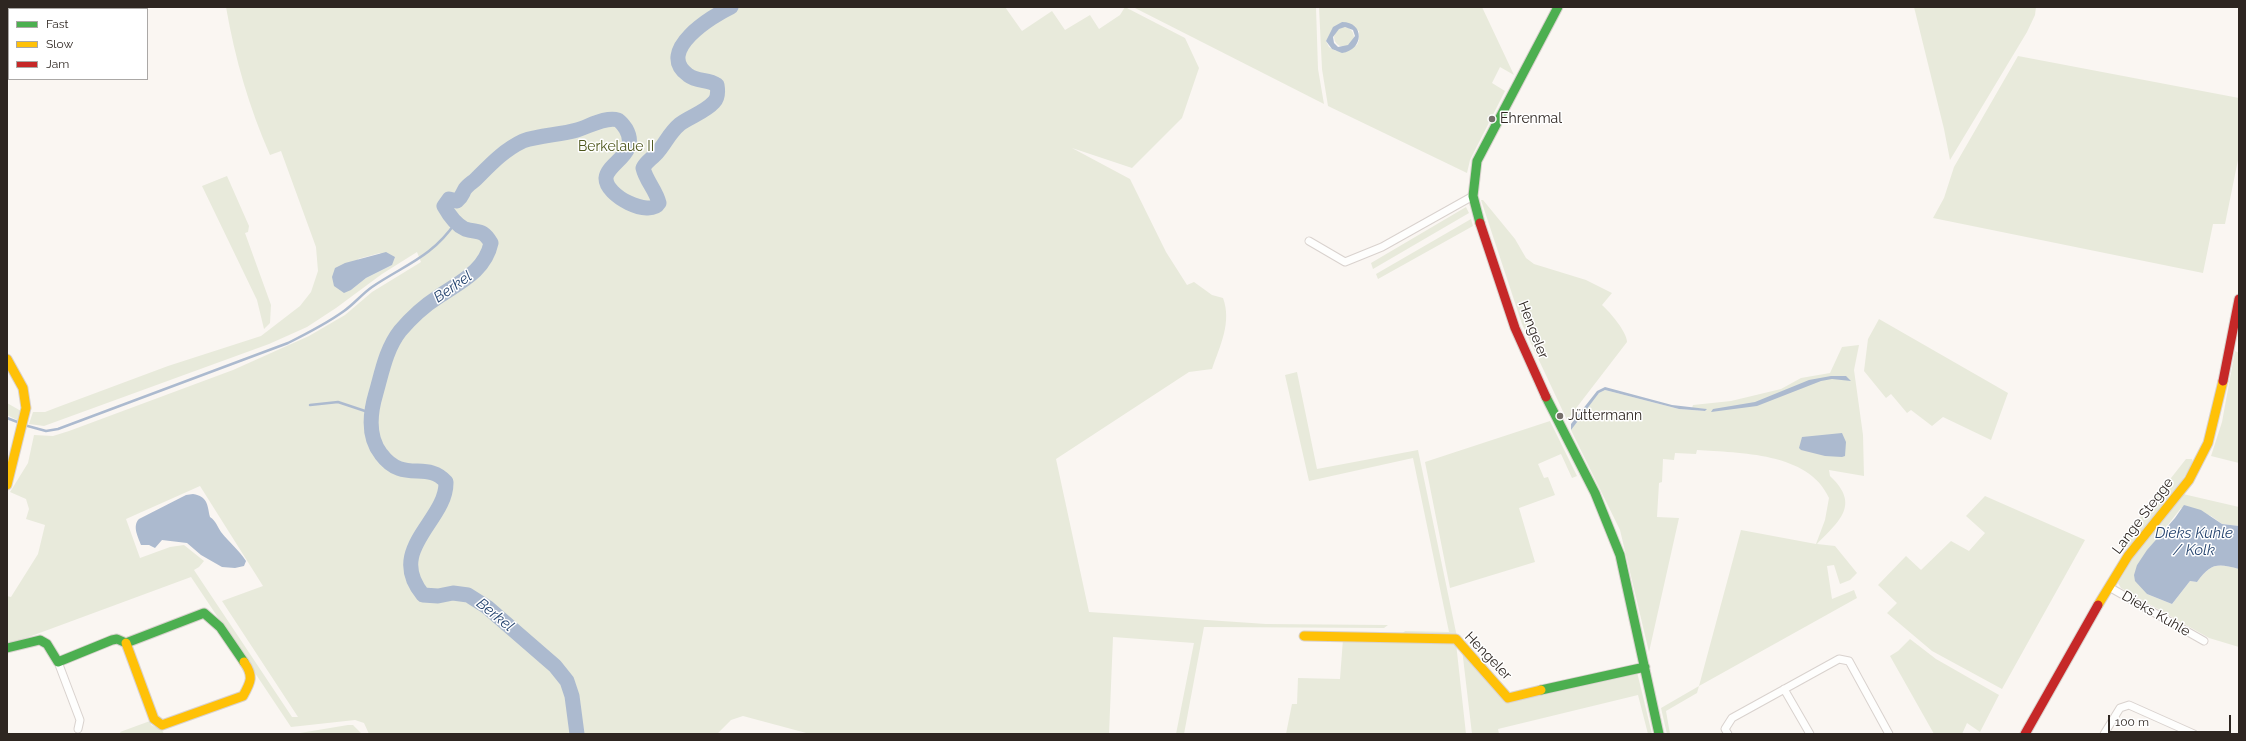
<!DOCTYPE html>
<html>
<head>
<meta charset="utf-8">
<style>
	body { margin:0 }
	#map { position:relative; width:2246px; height:741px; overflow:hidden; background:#faf6f2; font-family:Raleway,sans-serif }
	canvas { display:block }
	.frame { position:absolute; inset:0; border:8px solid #2e2621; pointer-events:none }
	.legend { position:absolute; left:8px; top:8px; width:140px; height:72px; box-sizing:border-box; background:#fff; border:1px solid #aba8a6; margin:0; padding:5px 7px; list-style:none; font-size:12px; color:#2e2621 }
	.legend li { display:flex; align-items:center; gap:8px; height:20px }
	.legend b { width:20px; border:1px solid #aba8a6 }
	.scale { position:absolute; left:2108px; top:715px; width:123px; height:18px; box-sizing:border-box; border:2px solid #2e2621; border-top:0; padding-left:5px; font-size:12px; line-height:14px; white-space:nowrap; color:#2e2621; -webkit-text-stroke:3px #fff; paint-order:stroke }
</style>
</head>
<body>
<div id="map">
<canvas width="2246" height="741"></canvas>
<div class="frame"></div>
<ul class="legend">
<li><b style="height:5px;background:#4caf50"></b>Fast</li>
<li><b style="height:5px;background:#ffc107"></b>Slow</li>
<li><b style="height:5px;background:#c62828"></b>Jam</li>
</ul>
<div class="scale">100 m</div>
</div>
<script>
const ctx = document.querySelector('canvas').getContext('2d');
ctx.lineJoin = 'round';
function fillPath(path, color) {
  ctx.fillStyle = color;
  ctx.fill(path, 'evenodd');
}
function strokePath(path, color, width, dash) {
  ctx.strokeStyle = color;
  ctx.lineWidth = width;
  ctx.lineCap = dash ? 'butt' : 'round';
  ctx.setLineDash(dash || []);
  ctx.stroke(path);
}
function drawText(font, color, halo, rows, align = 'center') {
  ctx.font = font + ' Raleway,sans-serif';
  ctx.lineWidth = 3;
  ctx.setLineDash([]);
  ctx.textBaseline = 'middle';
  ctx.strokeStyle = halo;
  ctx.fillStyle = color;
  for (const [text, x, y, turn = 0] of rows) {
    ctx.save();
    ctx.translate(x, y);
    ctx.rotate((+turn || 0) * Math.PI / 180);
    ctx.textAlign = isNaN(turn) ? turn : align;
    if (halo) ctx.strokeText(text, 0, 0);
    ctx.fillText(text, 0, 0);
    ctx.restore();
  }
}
fillPath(new Path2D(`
	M226 7H1005L1022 31 1052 11 1065 30 1090 15 1099 29 1120 15 1125 7 1185 38 1199 68 1182 118 1132 168 1072 148 1130 179 1166 252 1187 285 1194 282 1212 295 1223 298C1232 322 1220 346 1212 369L1189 372 1056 459 1089 612 1266 624 1388 625 1384 628 1204 627 1184 734H1176L1194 643 1113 637 1109 734H810L743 716 731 720 717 734H369L364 723 355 720 291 727 191 577 7 645V596L11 597 38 554 45 525 26 519 29 509 26 499 10 492 28 463 34 435 53 436 69 431 233 370 309 336 345 315 372 292 421 262 417 252 382 274 336 308 307 327 269 344 44 426 29 424 33 412H45L58 407 168 366 261 336 300 306 311 292 318 271 316 247 281 151 270 155C249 107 235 59 226 7ZM380 253 392 265 366 278 351 290 358 259ZM200 486 263 586 222 601 298 717H292L194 570 199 567 204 561 184 545 170 547 140 558 126 519Z
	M1133 7H1316L1318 69 1324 104Z
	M1319 7H1482L1514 75 1500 67 1492 83 1505 91 1470 160 1467 173 1328 106 1322 69ZM1342 22 1359 31V40L1357 45 1336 51 1329 47 1326 41Z
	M1914 7H2036L2035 15 2027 32 1950 160 1944 129Z
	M1334 37a10 10 0 1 1 20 0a10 10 0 1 1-20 0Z
	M2018 56 2239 98V155L2225 224H2213L2203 273 1933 218 1944 198 1954 167Z
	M227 176 249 226 248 232 245 233 271 305 270 323 264 329 257 300 202 186Z
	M1481 200H1483L1515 239 1526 258 1534 264 1586 280 1612 293 1602 305C1610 312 1627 332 1627 342L1567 420 1522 324Z
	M1466 207 1469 213 1373 269 1371 263Z
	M1471 219 1473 226 1378 279 1376 274Z
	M1879 319 2008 393 1991 440 1943 417 1932 426 1911 410 1907 413 1891 394 1886 398 1864 371 1868 339Z
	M1859 345 1854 370 1863 435 1864 476 1829 470 1830 476C1861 505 1839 521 1817 544L1835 546 1857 573 1850 580 1840 584 1834 565 1827 566 1832 599 1854 590 1857 598 1699 686 1697 693 1666 711 1670 734H1667L1661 708 1699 686 1741 530 1816 544 1825 520 1829 498C1809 452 1739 453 1697 450L1696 454 1675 453 1674 460 1663 459 1662 482 1659 483 1657 517 1679 518 1649 652 1620 530 1571 430 1574 425 1599 393 1605 390 1679 409 1705 411 1706 409 1692 408 1693 405 1731 401 1781 389 1801 378 1830 373 1842 347Z
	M2235 351 2239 353V463L2211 456 2222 422Z
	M1297 372 1317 469 1418 450 1457 637 1402 634 1405 631 1449 632 1413 458 1309 481 1285 375Z
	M7 403 21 411 19 421 7 415Z
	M1550 421 1577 476 1572 478 1561 454 1538 464 1544 478 1548 477 1555 495 1519 508 1535 562 1450 588 1425 462Z
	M2186 459H2192L2193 463 2177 488 2129 546 2125 547 2119 544Z
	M2183 494 2239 507V526L2222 524 2211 516 2181 508 2137 565 2147 594 2172 604 2190 581 2197 582C2211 563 2217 563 2239 569V647L2209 638 2121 588 2118 583 2134 555Z
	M1985 496 2085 540 2002 689 1932 651 1887 613 1897 603 1878 585 1906 556 1921 570 1951 541 1969 551 1985 533 1966 516Z
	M1343 639 1456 643 1466 734H1286L1292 704H1297L1298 678 1340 679Z
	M1910 639 1936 659 1999 695 1980 732 1967 723 1962 734H1934L1890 656 1898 651Z
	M1462 649 1508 702 1637 672 1652 734H1648L1638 695 1498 729 1499 734H1472Z
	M150 721 151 725 162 730 164 734H121L120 732Z
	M348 725H353L362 734 300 733Z`), '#e8eadb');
fillPath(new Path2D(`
	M1342 22C1365 22 1364 50 1342 53L1332 49 1326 41 1333 27ZM1345 27 1353 30 1355 36 1348 45 1338 47 1334 43 1333 37 1339 29Z
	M386 252 395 257 392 265 366 278 351 290 344 293 334 286 332 277 335 268 345 263Z
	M1831 376H1846L1851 381 1832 379 1821 381 1757 406 1711 412 1713 409 1755 402 1809 380Z
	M1605 387 1672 405 1707 409 1705 411 1679 409 1605 390 1599 393 1571 430V424L1597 391Z
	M1842 433 1846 442 1845 456 1842 457 1825 456 1801 450 1799 448 1802 437Z
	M193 494C208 497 207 504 210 517 216 521 217 526 221 532 229 542 239 550 246 561L244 566 235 568 222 567 201 555 187 543 162 540 155 548 149 545H141C138 537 132 526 139 519L186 495Z
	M2184 505 2201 510 2222 524 2239 526V569C2217 563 2211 563 2197 582L2190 581 2172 604 2147 594 2135 581 2134 575 2137 565 2147 550 2175 518Z`), '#acbacf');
strokePath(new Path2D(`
	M310 405 338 402 371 413
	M7 418 20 423
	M24 425 46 431 58 429 288 343C308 333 326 324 344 311 354 304 362 294 372 287 406 264 431 258 456 222`), '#acbacf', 2.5);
strokePath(new Path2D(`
	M577 734 572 696 567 681 555 666 487 607 468 595 453 593 438 596 423 595C385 549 447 521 446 482 427 460 403 484 381 454 367 436 370 413 376 393 382 372 386 349 400 331 411 318 424 306 438 297 460 282 485 271 491 243 483 229 479 233 465 229 456 225 449 215 444 206L449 199 457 201C462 197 462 194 465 189 468 185 473 182 476 179 491 164 504 150 523 141 540 135 560 135 577 130 588 127 606 116 618 120 621 122 624 126 626 129 640 154 607 163 606 178 605 196 650 218 659 203 656 190 646 181 643 168 646 162 650 160 655 155 665 145 668 134 680 124 691 116 705 112 714 102 718 98 718 91 717 85 708 79 697 82 688 75 655 51 712 16 731 7`), '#acbacf', 15);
const street = new Path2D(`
	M1309 241 1345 262 1382 247 1473 196
	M2109 587 2204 641
	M58 662 80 720 78 729
	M1784 689 1810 734
	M1728 734 1725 729 1732 718 1839 659 1849 661 1889 734
	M2104 734 2120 708 2129 705 2194 734`);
const fast = new Path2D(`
	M1480 223 1473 196 1477 161 1558 7
	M1546 397 1595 493 1620 555 1659 734
	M7 648 40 640 47 644 58 662 112 640 117 639 126 643 204 613 220 627 244 662
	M1541 690 1645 667`);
const slow = new Path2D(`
	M7 359 23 388 26 408 7 485
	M2098 605 2128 556 2189 480 2208 443 2223 381
	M1304 636 1456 639 1508 698 1541 690
	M126 643 154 719 162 725 243 696C251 682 254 676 244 662`);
const jam = new Path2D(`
	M1480 223 1515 328 1546 397
	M2223 381 2239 299
	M2025 734 2098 605`);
strokePath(street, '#d9d2ce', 9);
strokePath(fast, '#d9d2ce', 11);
strokePath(slow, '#d9d2ce', 11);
strokePath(jam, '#d9d2ce', 11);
strokePath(street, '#fefefd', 7);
strokePath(fast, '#4caf50', 9);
strokePath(slow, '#ffc107', 9);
strokePath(jam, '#c62828', 9);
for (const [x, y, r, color] of [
	[1492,119,4,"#756f6a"],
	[1560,416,4,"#756f6a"]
]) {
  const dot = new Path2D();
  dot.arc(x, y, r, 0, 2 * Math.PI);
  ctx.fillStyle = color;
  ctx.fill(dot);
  strokePath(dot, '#fff', 1.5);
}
drawText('14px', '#2e2621', '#fff', [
	["Ehrenmal",1500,119],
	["Jüttermann",1568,416]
], 'left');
drawText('14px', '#4c551a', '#fff', [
	["Berkelaue II",616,147]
]);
drawText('14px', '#2e2621', '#fff', [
	["Hengeler",1533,330,69],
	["Lange Stegge",2143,516,-53],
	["Dieks Kuhle",2156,614,30],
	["Hengeler",1488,656,46]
]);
drawText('italic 15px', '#25446f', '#fff', [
	["Berkel",453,287,-35],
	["Dieks Kuhle",2194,533],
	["/ Kolk",2194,550],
	["Berkel",495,615,39]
]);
</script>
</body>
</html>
